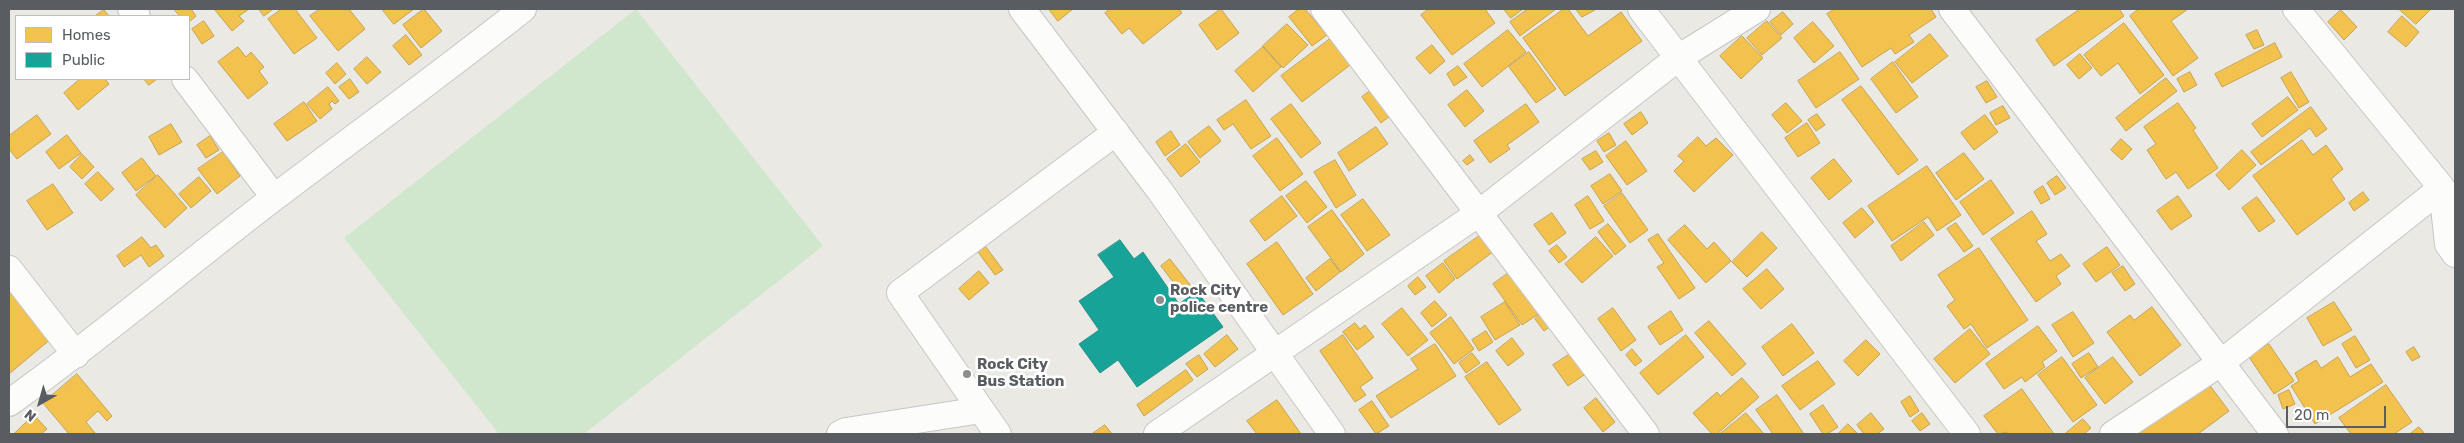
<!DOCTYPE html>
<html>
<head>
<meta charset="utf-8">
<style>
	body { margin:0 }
	#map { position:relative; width:2464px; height:443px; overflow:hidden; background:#eae9e3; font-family:Rubik,sans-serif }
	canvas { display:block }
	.frame { position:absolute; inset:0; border:10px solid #595d62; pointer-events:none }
	.legend { position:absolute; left:15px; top:15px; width:175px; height:65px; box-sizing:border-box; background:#fff; border:1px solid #bdbec0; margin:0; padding:6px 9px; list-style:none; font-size:15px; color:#595d62 }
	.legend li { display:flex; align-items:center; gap:10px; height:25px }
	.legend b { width:25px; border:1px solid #bdbec0 }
	.north { position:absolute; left:15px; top:378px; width:50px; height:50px; -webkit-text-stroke:4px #fff; paint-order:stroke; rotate:218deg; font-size:14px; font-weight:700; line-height:20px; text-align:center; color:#595d62 }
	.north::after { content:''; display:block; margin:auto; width:18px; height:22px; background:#595d62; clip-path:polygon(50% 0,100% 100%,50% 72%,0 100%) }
	.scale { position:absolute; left:2286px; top:406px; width:100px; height:22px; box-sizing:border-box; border:2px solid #595d62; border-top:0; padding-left:6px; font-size:15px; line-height:18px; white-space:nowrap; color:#595d62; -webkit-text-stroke:4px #fff; paint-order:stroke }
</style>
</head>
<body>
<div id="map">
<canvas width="2464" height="443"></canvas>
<div class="frame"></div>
<ul class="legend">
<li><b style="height:14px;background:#f2c14e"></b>Homes</li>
<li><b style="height:14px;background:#17a398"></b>Public</li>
</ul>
<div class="north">N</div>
<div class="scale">20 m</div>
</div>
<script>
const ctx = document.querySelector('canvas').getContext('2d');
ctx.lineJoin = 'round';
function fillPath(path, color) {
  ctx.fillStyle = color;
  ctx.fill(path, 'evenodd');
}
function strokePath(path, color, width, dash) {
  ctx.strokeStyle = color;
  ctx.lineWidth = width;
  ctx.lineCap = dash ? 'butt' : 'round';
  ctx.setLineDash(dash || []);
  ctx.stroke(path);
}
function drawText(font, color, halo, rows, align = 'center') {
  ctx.font = font + ' Rubik,sans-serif';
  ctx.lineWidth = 5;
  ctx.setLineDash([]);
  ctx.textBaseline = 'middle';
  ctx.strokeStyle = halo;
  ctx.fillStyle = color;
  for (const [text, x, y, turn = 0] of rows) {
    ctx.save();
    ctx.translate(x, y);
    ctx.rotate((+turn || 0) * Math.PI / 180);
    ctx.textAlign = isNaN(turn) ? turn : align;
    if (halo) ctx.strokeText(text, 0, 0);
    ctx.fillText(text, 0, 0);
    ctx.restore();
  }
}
fillPath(new Path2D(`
	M636 9 823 246 584 434H499L344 238Z`), '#d0e7ce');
const homes = new Path2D(`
	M174 9H191L196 16 189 22V16H180Z
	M217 9H249L239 16 244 21 232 31 215 10Z
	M259 9H273L264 16Z
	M282 9H295L317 38 294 54 268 19Z
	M320 9H349L365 29 338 51 310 16Z
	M382 9H414L394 24Z
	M424 9 442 31 421 48 403 25Z
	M1049 9H1073L1058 21Z
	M1110 9H1179L1182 13 1143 44 1129 28 1122 34 1105 13Z
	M1221 9 1239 33 1217 50 1199 25Z
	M1299 9H1305L1327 35 1312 46 1289 17Z
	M1429 9H1485L1495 23 1452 55 1421 15Z
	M1504 9H1523L1511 18Z
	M1528 9H1556L1520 36 1510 22Z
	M1564 9H1568L1588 36 1621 12 1642 41 1565 96 1523 38Z
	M1576 9H1594L1595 10 1582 17Z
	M1835 9H1931L1936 17 1909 35 1914 42 1895 54 1891 48 1862 67 1827 14Z
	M2080 9H2119L2124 16 2054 66 2036 40Z
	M2139 9H2188L2171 21 2198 58 2173 76 2130 16Z
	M2399 9H2431L2416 24Z
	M104 10 109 16H95Z
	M2341 10 2357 27 2344 40 2328 22Z
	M1783 12 1793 24 1781 35 1770 22Z
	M2402 16 2419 32 2406 47 2388 32Z
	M204 21 214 36 202 44 192 29Z
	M1767 21 1782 38 1762 55 1747 38Z
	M1813 22 1834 46 1814 63 1794 38Z
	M2124 23 2164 75 2140 94 2118 63 2101 76 2084 55Z
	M1287 24 1308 45 1283 68 1263 46Z
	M1508 30 1526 52 1482 87 1464 64Z
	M2257 30 2264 45 2254 49 2246 35Z
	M1930 34 1948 56 1912 83 1895 62Z
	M406 35 422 55 409 65 393 46Z
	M1742 36 1763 58 1741 79 1720 56Z
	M1330 39 1350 65 1302 102 1281 76Z
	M2275 43 2282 57 2222 87 2215 74Z
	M1432 45 1445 61 1430 74 1416 58Z
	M238 47 246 57 251 52 264 67 259 71 268 83 248 99 218 62Z
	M1263 47 1281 67 1253 92 1235 71Z
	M1529 52 1556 89 1536 103 1509 67Z
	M1840 52 1859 79 1816 108 1798 81Z
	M2080 54 2092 68 2079 79 2067 65Z
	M367 57 381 72 367 84 354 69Z
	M1893 62 1918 97 1896 113 1871 79Z
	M337 63 346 74 335 84 326 73Z
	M1458 66 1467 77 1454 86 1447 74Z
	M2190 72 2197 85 2184 92 2177 79Z
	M2291 72 2309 102 2299 108 2281 78Z
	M2166 78 2177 91 2126 131 2116 118Z
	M80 79H105L109 84 78 110 64 93Z
	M144 79H157L149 85Z
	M350 79 359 92 349 99 339 87Z
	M1987 81 1997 97 1986 103 1976 87Z
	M1861 86 1918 160 1898 175 1842 100Z
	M328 87 339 101 335 104 332 101 329 104 332 109 320 119 307 104Z
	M1467 90 1484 111 1465 127 1448 105Z
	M1370 91 1390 116 1381 123 1362 97Z
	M2288 97 2298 110 2262 137 2252 124Z
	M1246 100 1271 136 1251 149 1233 124 1224 130 1217 120Z
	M304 102 317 121 287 141 274 124Z
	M1786 103 1802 121 1787 133 1772 115Z
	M2178 103 2196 128 2193 130 2218 168 2188 189 2176 172 2166 179 2147 150 2156 144 2144 127Z
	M1291 104 1321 143 1301 158 1271 119Z
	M1526 104 1539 122 1507 145 1510 149 1490 163 1474 141Z
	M2003 106 2010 118 1996 125 1990 113Z
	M2311 107 2327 129 2316 137 2310 128 2261 165 2251 152Z
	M1641 112 1648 123 1632 135 1624 124Z
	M1817 114 1825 125 1816 131 1808 120Z
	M37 115 51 134 17 159 9 149V136Z
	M1985 115 1998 132 1974 150 1961 133Z
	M1807 123 1820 143 1798 157 1785 138Z
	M171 124 182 142 159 155 149 137Z
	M1209 126 1221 141 1200 158 1188 142Z
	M1376 127 1388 144 1349 171 1338 153Z
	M1171 131 1180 145 1165 156 1156 142Z
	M1609 133 1616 145 1604 152 1597 141Z
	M67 135 81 153 59 169 46 152Z
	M210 136 219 150 206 158 197 145Z
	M1698 137 1706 146 1716 138 1733 155 1694 192 1674 171 1684 161 1678 156Z
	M1277 138 1303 174 1280 191 1253 156Z
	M2121 139 2132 149 2122 160 2111 150Z
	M2302 140 2313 155 2326 145 2343 169 2331 179 2345 199 2297 235 2253 176Z
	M1626 141 1647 171 1627 185 1606 156Z
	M1186 144 1200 162 1181 177 1167 159Z
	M2242 150 2256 165 2229 190 2216 175Z
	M1596 151 1603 162 1590 170 1582 159Z
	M223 152 240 176 217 194 198 169Z
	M1964 153 1984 179 1956 200 1936 173Z
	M82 154 94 167 82 179 70 167Z
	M1470 155 1474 160 1467 165 1463 161Z
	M142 158 156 176 136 191 122 173Z
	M1834 159 1852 181 1829 200 1811 178Z
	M1335 160 1356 195 1336 208 1314 172Z
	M1927 166 1961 215 1937 231 1928 217 1892 241 1868 206Z
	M98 172 114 189 101 201 85 184Z
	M1610 174 1622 191 1603 204 1591 186Z
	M158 175 187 208 165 228 136 195Z
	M2057 176 2066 188 2055 195 2047 183Z
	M199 177 211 191 191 208 179 194Z
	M1991 180 2014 213 1983 235 1960 202Z
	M1306 181 1327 207 1307 223 1286 196Z
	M53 184 73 213 47 230 27 201Z
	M2043 186 2050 199 2041 204 2034 192Z
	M2363 192 2369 200 2354 211 2349 203Z
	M1622 193 1648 230 1630 243 1604 206Z
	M1282 196 1297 216 1265 241 1250 221Z
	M1588 196 1604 221 1590 229 1575 205Z
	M2178 196 2192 216 2171 230 2157 211Z
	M2257 197 2275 221 2259 232 2242 208Z
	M1363 199 1390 235 1367 251 1341 215Z
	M1862 208 1874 222 1855 238 1843 223Z
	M1332 210 1364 254 1341 272 1308 227Z
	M2032 211 2047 234 2036 241 2050 261 2061 254 2070 266 2056 276 2061 284 2036 302 1991 239Z
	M1552 213 1566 233 1549 245 1534 225Z
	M1924 222 1934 235 1901 261 1891 246Z
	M1956 223 1973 246 1964 252 1947 229Z
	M1608 224 1626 246 1615 255 1598 232Z
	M1685 225 1707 249 1714 242 1731 261 1706 283 1668 240Z
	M1762 232 1777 248 1747 277 1732 262Z
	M1482 234 1494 251 1457 279 1444 261Z
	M1658 234 1695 288 1679 299 1657 267 1664 263 1648 240Z
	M142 237 151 248 156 245 164 256 149 267 141 255 124 267 117 256Z
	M1596 237 1613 256 1582 283 1565 264Z
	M1277 242 1313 294 1283 315 1247 264Z
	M1557 245 1567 257 1559 263 1549 251Z
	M986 247 1003 270 995 275 978 252Z
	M2107 247 2120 265 2096 282 2083 264Z
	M1979 248 2028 320 1987 348 1971 324 1964 329 1947 306 1955 300 1938 275Z
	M1170 259 1191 286 1182 294 1161 266Z
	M1330 259 1340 272 1316 291 1306 278Z
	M1443 263 1455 279 1439 293 1426 276Z
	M2123 266 2135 284 2125 291 2112 273Z
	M1767 269 1784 289 1761 309 1743 289Z
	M979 271 989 283 969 300 959 289Z
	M1510 272 1540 313 1522 325 1493 284Z
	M9 275 58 333 9 374Z
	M1418 277 1426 287 1415 295 1408 286Z
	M1435 301 1447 315 1432 327 1421 313Z
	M1505 302 1520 325 1495 340 1481 317Z
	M2334 302 2352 330 2323 346 2307 318Z
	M2152 307 2181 345 2140 376 2107 332 2130 315 2134 320Z
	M1402 308 1428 340 1408 356 1382 324Z
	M1613 308 1636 340 1621 351 1598 319Z
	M1671 311 1683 330 1660 345 1648 327Z
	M2073 312 2094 343 2073 357 2052 325Z
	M1542 313 1552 325 1544 331 1535 319Z
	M1451 317 1474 349 1454 364 1430 333Z
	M1709 321 1746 364 1732 376 1695 333Z
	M1355 323 1360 329 1365 325 1374 337 1357 350 1343 332Z
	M1792 324 1814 353 1783 376 1762 347Z
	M2038 326 2057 351 2042 362 2045 367 2025 382 2022 377 2004 389 1986 364Z
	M1970 329 1990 354 1955 383 1934 359Z
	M1486 331 1493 342 1479 351 1472 340Z
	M1227 335 1238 349 1215 367 1204 354Z
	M1343 335 1373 378 1360 387 1366 395 1355 402 1320 351Z
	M1686 335 1704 357 1658 395 1640 373Z
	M2355 336 2370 360 2356 368 2342 344Z
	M1512 338 1524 354 1508 366 1496 351Z
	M1866 340 1880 354 1858 376 1844 361Z
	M1435 344 1456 376 1391 418 1376 396 1418 369 1411 359Z
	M2269 344 2294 381 2274 394 2249 357Z
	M2414 347 2420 357 2412 361 2406 352Z
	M1632 349 1642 361 1635 366 1626 355Z
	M1573 352 1587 373 1568 386 1553 365Z
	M1472 353 1480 363 1466 373 1459 363Z
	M2089 353 2098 367 2081 378 2072 364Z
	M1199 355 1208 369 1197 377 1186 364Z
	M2062 357 2097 405 2073 422 2038 375Z
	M2113 357 2133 382 2105 404 2085 378Z
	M2338 357 2350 377 2371 364 2383 382 2315 424 2291 386 2299 381 2295 373 2316 360 2321 368Z
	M1818 361 1835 384 1800 410 1782 386Z
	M1487 362 1521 410 1499 425 1465 377Z
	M1186 370 1193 380 1144 416 1137 405Z
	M77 374 112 416 107 421 98 411 86 422 95 433 93 434H69L43 403Z
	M1742 378 1759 397 1717 434H1712L1693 413 1717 392 1720 396Z
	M2208 383 2229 411 2198 434H2138Z
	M2386 385 2412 422 2394 434H2351L2339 418Z
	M2022 389 2054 434H2008L2007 432 1998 434 1984 416Z
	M2289 390 2295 404 2283 409 2278 395Z
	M1777 395 1804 434H1773L1756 410Z
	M1910 396 1919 411 1910 417 1901 402Z
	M1596 398 1615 422 1603 432 1584 408Z
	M1277 400 1301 434H1257L1247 421Z
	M1372 401 1389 426 1376 434 1359 410Z
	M1823 405 1838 427 1827 434H1823L1810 414Z
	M1746 413 1764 434H1720Z
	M1871 413 1884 429 1877 434H1864L1857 425Z
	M1922 413 1930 424 1920 431 1912 421Z
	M34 415 47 429 41 434H14Z
	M2083 419 2091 428 2084 434H2065Z
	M1848 424 1858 434H1838Z
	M1105 425 1112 434H1092Z
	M2419 427 2425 434H2410Z`);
fillPath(homes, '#f2c14e');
strokePath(homes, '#c4a354', 1);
const public = new Path2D(`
	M1120 240 1134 259 1143 252 1179 304 1197 291 1223 327 1137 387 1118 360 1100 373 1079 344 1099 330 1079 301 1114 277 1098 255Z`);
fillPath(public, '#17a398');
strokePath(public, '#2b8e88', 1);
const street = new Path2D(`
	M131 9 137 16
	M1022 9 1160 191 1332 434
	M1324 9 1646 434
	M1641 9 1967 434
	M1952 9 2275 434
	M2296 9 2442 188 2448 244 2455 254
	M185 79 274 197
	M9 269 76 355
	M9 403C100 338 186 265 275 197 358 134 442 73 523 9
	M840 434 846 431 981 410
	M998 434 900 293 1116 132
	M1157 434 1479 213 1678 58 1757 9
	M2113 434 2222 362 2442 188`);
strokePath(street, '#c6c7c5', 28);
strokePath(street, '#fcfcfb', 26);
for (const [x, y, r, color] of [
	[1160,300,5,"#8c8e8f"],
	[967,374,5,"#8c8e8f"]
]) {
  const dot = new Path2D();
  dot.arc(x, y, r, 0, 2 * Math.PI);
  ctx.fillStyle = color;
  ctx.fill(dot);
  strokePath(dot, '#fff', 2);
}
drawText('bold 15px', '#595d62', '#fff', [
	["Rock City",1170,291],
	["police centre",1170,308],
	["Rock City",977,365],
	["Bus Station",977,382]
], 'left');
</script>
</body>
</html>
